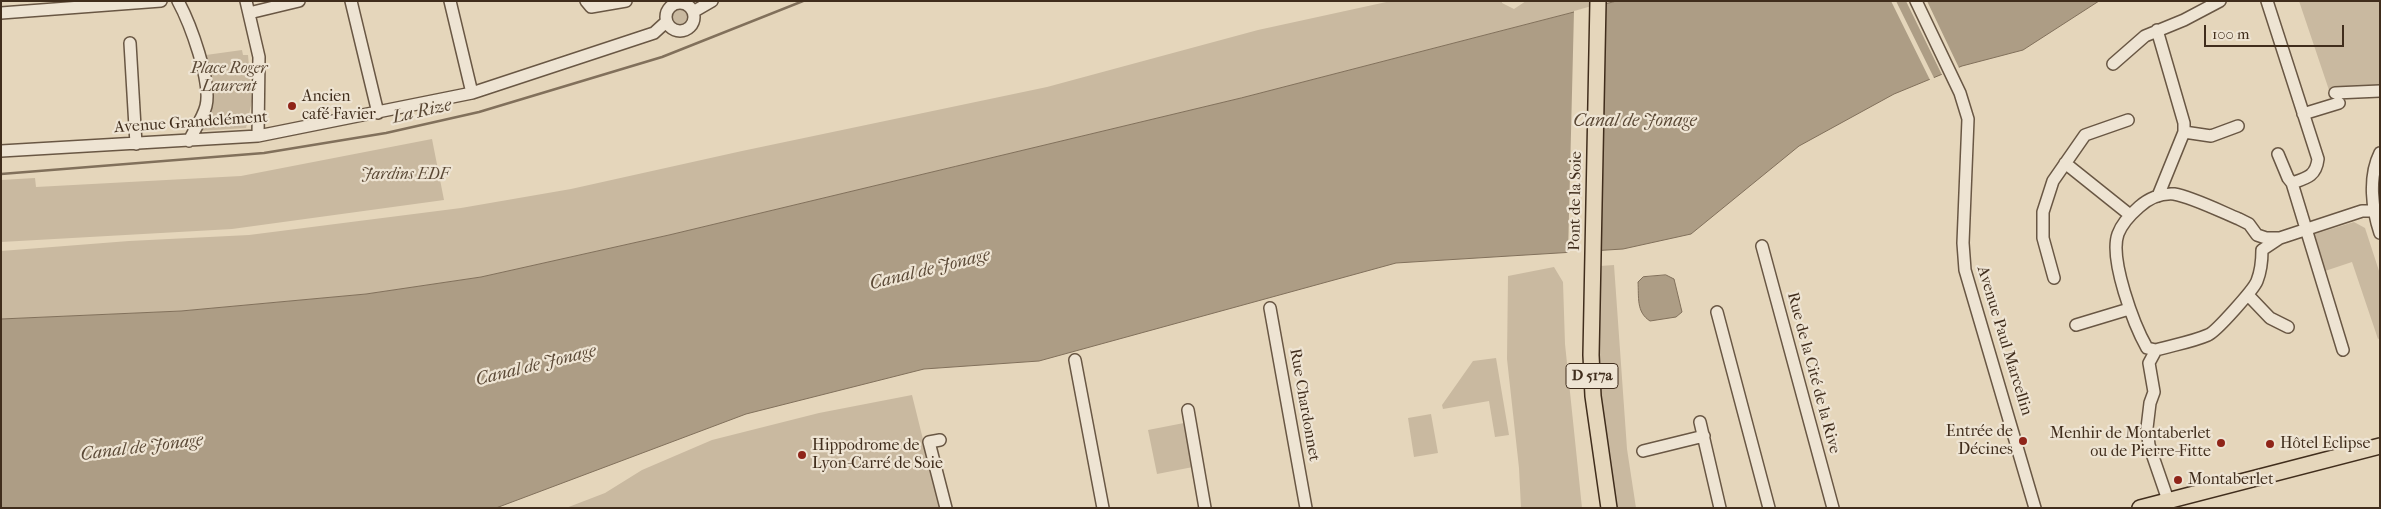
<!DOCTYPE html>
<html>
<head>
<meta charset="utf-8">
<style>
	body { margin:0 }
	#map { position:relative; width:2381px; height:509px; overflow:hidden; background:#e5d6bb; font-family:"IM FELL French Canon",serif }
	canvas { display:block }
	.frame { position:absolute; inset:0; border:2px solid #402d1c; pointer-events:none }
	.scale { position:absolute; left:2204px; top:25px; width:140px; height:22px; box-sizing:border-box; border:2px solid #402d1c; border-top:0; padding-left:6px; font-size:15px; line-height:18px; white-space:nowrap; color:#402d1c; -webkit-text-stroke:4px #eee4d3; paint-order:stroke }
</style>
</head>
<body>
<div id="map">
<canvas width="2381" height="509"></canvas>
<div class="frame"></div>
<div class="scale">100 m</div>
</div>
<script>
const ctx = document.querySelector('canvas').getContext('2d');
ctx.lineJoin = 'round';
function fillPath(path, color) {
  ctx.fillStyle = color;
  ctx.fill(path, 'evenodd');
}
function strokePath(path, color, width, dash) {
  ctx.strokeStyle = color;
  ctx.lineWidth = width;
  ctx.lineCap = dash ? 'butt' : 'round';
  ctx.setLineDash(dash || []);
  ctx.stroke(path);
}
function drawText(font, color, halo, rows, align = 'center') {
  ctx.font = font + ' "IM FELL French Canon",serif';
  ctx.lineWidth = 4.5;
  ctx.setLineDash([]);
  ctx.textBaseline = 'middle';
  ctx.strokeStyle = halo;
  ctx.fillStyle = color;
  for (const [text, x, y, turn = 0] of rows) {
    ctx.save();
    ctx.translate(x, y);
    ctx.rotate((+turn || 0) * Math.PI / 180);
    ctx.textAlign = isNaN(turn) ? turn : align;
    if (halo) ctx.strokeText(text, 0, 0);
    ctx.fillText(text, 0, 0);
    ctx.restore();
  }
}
fillPath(new Path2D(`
	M1391 1H1502V3L1514 9 1526 1H1617L1241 98 669 235 481 277 366 294 181 311 1 319V251L129 241 249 235 461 208 571 189 742 151 1047 87 1258 30Z
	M2299 1H2380V87L2329 90Z
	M672 17a8 8 0 1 1 16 0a8 8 0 1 1-16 0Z
	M242 50 243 55H248L252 101 246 128 198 131 207 114 203 58H206V55Z
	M432 139 444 200 232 229 1 242V180L35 178 36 187 241 176Z
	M2354 222 2365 228 2380 274V338L2378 339 2352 262 2322 272 2313 240 2315 234Z
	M1614 265 1627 449 1636 508H1613L1597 365 1600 266Z
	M1554 267 1563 282 1565 344 1582 508H1521L1519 468 1507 359 1508 276Z
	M1496 358 1509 435 1495 437 1489 401 1443 409 1442 405 1473 361Z
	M912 395 940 508H566L605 493 642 470 712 440 819 413Z
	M1431 414 1438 453 1414 457 1408 418Z
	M1184 423 1193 467 1157 474 1148 430Z`), '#c9b9a0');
const water = new Path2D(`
	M1617 1H2099L2023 50 1962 66 1894 94 1799 146 1691 234 1623 249 1396 263 1039 361 924 369 746 414 496 508H1V319L181 311 366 294 481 277 669 235 1241 98Z
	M1666 275 1674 279 1682 312 1676 317 1650 321C1636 312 1639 297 1638 282L1643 277Z`);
fillPath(water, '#ad9d85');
strokePath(water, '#81705b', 1);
fillPath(new Path2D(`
	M1891 1H1896L1935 80 1931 82Z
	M1906 1H1927L1960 70 1943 77Z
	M1606 2 1600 253 1568 255 1574 11Z`), '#e5d6bb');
strokePath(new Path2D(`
	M1 174 264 153 386 133 479 112 662 57 803 1`), '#81705b', 2.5);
const minor = new Path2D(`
	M178 1C190 23 212 82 206 106 203 118 194 130 189 141
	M246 1 259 57 258 136
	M351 1 378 113
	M450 1 472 93
	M586 1 591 7 626 1
	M1916 1 1960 93 1968 119 1963 243 1965 270 2035 508
	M2267 1 2318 159C2316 176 2307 178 2292 183L2343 350
	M666 17a14 14 0 1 1 28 0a14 14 0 1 1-28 0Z
	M693 12 712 1
	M1 13 161 1
	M249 13 299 1
	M2157 30 2184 123V132L2158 196
	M130 43 136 144
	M2113 64 2145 36 2184 20 2220 1
	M2335 93 2380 91
	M2303 114 2339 103
	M2184 132 2211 136 2238 126
	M1 151 258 136 472 93 654 33 666 22
	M2380 153C2368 177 2372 209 2380 233
	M2278 154 2288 178 2292 183
	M2065 163 2130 215
	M2280 238 2262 250C2262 261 2261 271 2257 281 2254 289 2216 332 2208 335 2192 342 2173 345 2156 350L2147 348C2134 325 2109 259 2118 234 2122 223 2131 214 2139 207 2148 199 2161 193 2174 194 2192 197 2222 212 2239 219L2249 224 2257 235 2266 238H2280L2362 211H2372
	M1762 246 1833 508
	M2054 278 2043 238V212L2053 181 2085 135 2128 120
	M2248 295 2270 318 2288 327
	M1270 308 1306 508
	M1717 312 1769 508
	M2076 325 2129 309
	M2156 350 2149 363 2154 392 2150 403 2147 428 2149 445 2168 500
	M1075 360 1103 508
	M1188 410 1205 508
	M1700 422 1720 508
	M940 440 929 442 946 508
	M1643 451 1704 436`);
const major = new Path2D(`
	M1598 1 1591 355 1593 396 1609 508
	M2140 508 2380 446`);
strokePath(minor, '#695744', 14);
strokePath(major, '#402d1c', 18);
strokePath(minor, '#eee4d3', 11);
strokePath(major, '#e5d6bb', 15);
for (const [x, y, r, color] of [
	[292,106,5,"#8f2418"],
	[2023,441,5,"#8f2418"],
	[2221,443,5,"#8f2418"],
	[2270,444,5,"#8f2418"],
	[802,455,5,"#8f2418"],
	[2178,480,5,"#8f2418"]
]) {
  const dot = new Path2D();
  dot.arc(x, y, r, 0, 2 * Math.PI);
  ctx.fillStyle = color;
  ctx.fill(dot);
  strokePath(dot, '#eee4d3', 2);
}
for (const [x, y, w] of [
	[1592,376,52]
]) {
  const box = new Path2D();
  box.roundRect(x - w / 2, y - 12.5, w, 25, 4);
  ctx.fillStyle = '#eee4d3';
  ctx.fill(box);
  strokePath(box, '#402d1c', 1);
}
drawText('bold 15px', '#402d1c', null, [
	["D 517a",1592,376]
]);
drawText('italic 16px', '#5b4936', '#eee4d3', [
	["Place Roger",229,69],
	["Laurent",229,87],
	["Jardins EDF",405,175]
]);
drawText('16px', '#402d1c', '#eee4d3', [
	["Ancien",302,97],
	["café Favier",302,115],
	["Entrée de",2013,432,"right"],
	["Décines",2013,450,"right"],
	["Menhir de Montaberlet",2211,434,"right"],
	["ou de Pierre-Fitte",2211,452,"right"],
	["Hôtel Eclipse",2280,444],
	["Hippodrome de",812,446],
	["Lyon-Carré de Soie",812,464],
	["Montaberlet",2188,480]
], 'left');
drawText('16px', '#402d1c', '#eee4d3', [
	["Avenue Grandclément",191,123,-4],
	["Pont de la Soie",1576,201,-89],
	["Avenue Paul Marcellin",2004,341,73],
	["Rue de la Cité de la Rive",1813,373,75],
	["Rue Chardonnet",1304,405,80]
]);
drawText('italic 18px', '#5b4936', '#eee4d3', [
	["La Rize",422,112,-13],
	["Canal de Jonage",1635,122],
	["Canal de Jonage",930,270,-14],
	["Canal de Jonage",536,366,-14],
	["Canal de Jonage",142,448,-7]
]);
</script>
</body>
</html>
